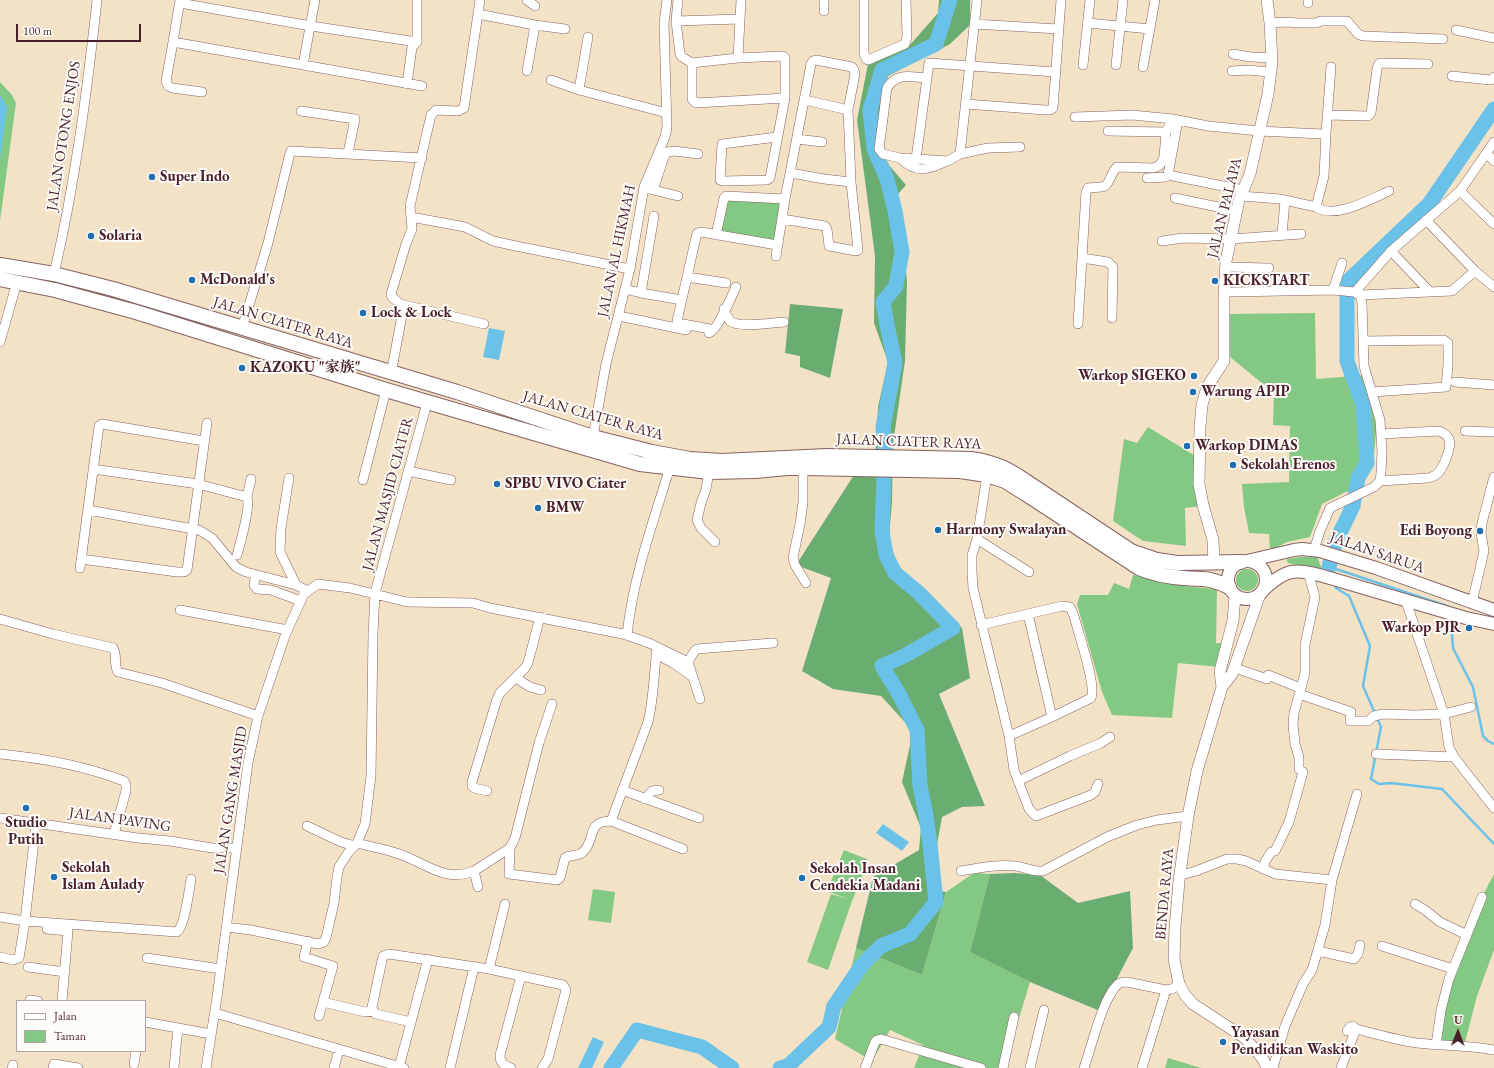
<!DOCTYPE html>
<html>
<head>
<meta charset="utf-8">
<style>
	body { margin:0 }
	#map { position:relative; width:1494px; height:1068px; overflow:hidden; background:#f4e2c7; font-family:"EB Garamond",serif }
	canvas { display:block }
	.legend { position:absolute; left:16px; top:1000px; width:130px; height:52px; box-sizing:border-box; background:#fdfcf7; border:1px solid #b5a4a5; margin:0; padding:5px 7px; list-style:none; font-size:12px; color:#4a1f2b }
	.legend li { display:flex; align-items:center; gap:8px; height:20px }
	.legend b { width:20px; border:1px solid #b5a4a5 }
	.north { position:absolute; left:1438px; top:1012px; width:40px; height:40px; -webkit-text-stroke:3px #fdfcf7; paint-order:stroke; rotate:1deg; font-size:11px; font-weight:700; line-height:16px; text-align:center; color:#4a1f2b }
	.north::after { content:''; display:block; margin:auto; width:14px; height:18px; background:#4a1f2b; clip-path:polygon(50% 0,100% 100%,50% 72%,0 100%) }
	.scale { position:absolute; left:16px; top:24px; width:125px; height:18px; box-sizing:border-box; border:2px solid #4a1f2b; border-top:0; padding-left:5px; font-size:12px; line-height:14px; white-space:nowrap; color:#4a1f2b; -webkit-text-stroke:3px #fdfcf7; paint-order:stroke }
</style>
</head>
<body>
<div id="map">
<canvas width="1494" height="1068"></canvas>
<ul class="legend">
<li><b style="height:5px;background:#fff"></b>Jalan</li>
<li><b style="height:11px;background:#83c983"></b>Taman</li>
</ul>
<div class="north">U</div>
<div class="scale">100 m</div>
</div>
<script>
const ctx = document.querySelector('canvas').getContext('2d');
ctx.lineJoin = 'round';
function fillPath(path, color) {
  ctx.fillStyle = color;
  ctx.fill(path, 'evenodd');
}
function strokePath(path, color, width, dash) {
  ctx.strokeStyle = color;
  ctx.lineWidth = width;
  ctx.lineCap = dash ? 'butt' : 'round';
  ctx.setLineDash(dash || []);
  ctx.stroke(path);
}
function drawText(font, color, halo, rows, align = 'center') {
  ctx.font = font + ' "EB Garamond","Noto Serif SC",serif';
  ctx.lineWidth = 4;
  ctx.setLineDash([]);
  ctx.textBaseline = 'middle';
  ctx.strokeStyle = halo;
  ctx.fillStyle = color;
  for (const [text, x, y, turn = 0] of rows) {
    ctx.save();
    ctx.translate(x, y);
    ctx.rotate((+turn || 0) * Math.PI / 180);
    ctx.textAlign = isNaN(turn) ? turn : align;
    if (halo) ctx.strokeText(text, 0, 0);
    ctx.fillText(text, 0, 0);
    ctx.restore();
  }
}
fillPath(new Path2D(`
	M0 82 12 95 16 103 0 221Z
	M724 198 785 199 777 248 716 235Z
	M1315 313 1316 379 1366 375 1379 404 1373 464 1354 488 1322 504 1310 537 1287 542 1270 551 1269 534 1249 533 1244 507 1242 484 1289 482 1290 426 1273 425 1274 393 1224 352 1226 314Z
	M1148 427 1197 457 1201 506 1185 508 1186 546 1143 541 1113 521 1124 439 1137 443Z
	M1300 557H1317L1323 571 1321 572 1288 563 1287 561V559Z
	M1236 580a11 11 0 1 1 22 0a11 11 0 1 1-22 0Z
	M1133 575 1184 586 1217 589 1216 643H1225L1219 667 1178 663 1172 718 1112 715 1102 692 1077 604 1080 595H1108L1114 583 1129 589Z
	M844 850 869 860 852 901 828 970 807 962 831 894 848 899 827 891Z
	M974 873 990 874 970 952 1030 982 1004 1068H914L923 1045 890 1030 872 1061 835 1039 856 948 922 975 946 892Z
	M1494 874V950L1477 996 1464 1046 1436 1045 1441 1010 1482 897Z
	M593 889 615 892 611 923 588 920Z
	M1168 1058 1201 1068H1165Z`), '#83c983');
fillPath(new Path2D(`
	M939 0H970V25L950 44 888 76 880 131 887 163 906 185 898 194 907 281 905 361 893 444 892 502 889 537 896 562 909 579 962 628 970 678 939 694 985 806 962 807 942 817 929 889 946 892 922 975 856 948 873 877 919 850 921 828 902 782 913 731 881 696 833 689 802 671 831 578 796 565 854 475H874L878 407 888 362 874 323 875 256 857 120 868 64 909 46 938 13Z
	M790 304 843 309 830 378 800 367V356L785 353Z
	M1015 873 1040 875 1078 903 1130 891 1133 948 1100 1011 1030 982 970 952 990 874Z`), '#6aad71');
fillPath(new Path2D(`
	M0 95 7 107 0 160Z
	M489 328 505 331 499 360 483 357Z
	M883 824 909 842 902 851 876 833Z
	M593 1037 604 1042 592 1068H578Z`), '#6bc2e8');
strokePath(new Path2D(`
	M1329 567 1332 574
	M1330 567 1450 607
	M1335 584 1336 588 1349 596 1370 646 1363 686 1381 727 1371 779 1379 784 1391 783 1442 789 1494 844
	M1451 623 1453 648 1473 687 1483 736 1488 741 1494 744`), '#6bc2e8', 2.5);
strokePath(new Path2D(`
	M1329 567 1336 541 1353 506 1358 478 1367 463 1363 405 1347 361V282L1429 204 1494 109
	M611 1068 637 1030 702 1047 732 1068
	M780 1068 788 1066 829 1027 834 1006 862 965 881 946 910 934 936 902 930 844 926 815 920 786 917 730 899 694 882 666 904 656 953 628 919 593 895 573 886 555 882 531 885 449 883 427 895 363 887 325 883 302 896 286 902 252 895 211 887 179 874 149 870 110 882 70 936 44 950 0`), '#6bc2e8', 15);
const minor = new Path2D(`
	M180 0 173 42 422 86
	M480 0 464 108 458 111 436 110 431 115 410 206 412 229 406 244 391 294 392 297 400 304 484 324
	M527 0 535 6
	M678 0 676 21 680 54 682 57 692 63 738 58 783 56 785 58V98L770 178 767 180 723 181 720 180 722 144 777 137
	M864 0V53L866 59 868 60 905 44 907 37 906 0
	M180 3 311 26 417 42
	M1308 3V0
	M824 11V0
	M478 14 535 25 565 29
	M676 21 740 19
	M1088 23 1150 29
	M1270 23 1287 22 1298 23H1316L1321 21H1347L1358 34 1363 36 1443 39
	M974 24 1058 29
	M1456 30 1494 38
	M173 42 166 81 168 86 172 88 202 92
	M1233 54 1251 57 1272 58
	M738 58 741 0
	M692 63V99L696 103 785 98
	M303 65 315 0
	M1083 65 1090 0
	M1116 65 1123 0
	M1143 67 1155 0
	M527 71 535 25
	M1232 71 1247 70 1270 72
	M1452 76 1490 80 1493 79 1494 77
	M927 78C910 77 897 72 887 88L879 149 883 154 900 158 948 161 960 154 988 148 1020 147
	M551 80 579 90 667 113
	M407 84 412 47 417 42V0
	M579 90 588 37
	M805 100 848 110
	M966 104 1045 110H1050L1053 108 1061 0
	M301 111 355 119 348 153
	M1327 115 1368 116 1371 113 1377 69 1378 65 1380 63 1428 64
	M1075 117 1132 115 1173 119 1208 126 1259 131 1323 134 1326 133 1331 67
	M1108 131 1166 132
	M1326 133 1324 176 1316 207C1334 220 1371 199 1389 191
	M797 139 822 142
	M960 154 977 0
	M1487 154 1494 161
	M900 158C916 174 928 170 947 161
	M916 159 929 63 1055 72
	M791 173 824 179 851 182
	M1173 176 1243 190
	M1147 178 1166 177 1168 175 1178 120
	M649 189 678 196
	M653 190 664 157 667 152 675 151 698 154
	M1460 191 1494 224
	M1241 196 1280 199 1316 207
	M1175 198 1237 211
	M411 217 465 227 493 241 516 246 630 269
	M1426 220 1475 271 1494 287
	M716 235 724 198 726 196 785 199
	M1282 235 1285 200
	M1162 241 1183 238 1231 239 1301 234
	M1391 251 1430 292
	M776 256 785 199 811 64 813 61 816 60 852 67 854 70 855 74 848 110 851 182 858 250 856 251 829 246 827 229 825 226 782 219
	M1082 258 1108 262 1113 267 1112 318
	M1225 267 1269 268
	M54 274C75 184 87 92 97 0
	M687 277 726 283
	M625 289 641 293 654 216
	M1333 290 1342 263
	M1231 292 1333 290 1354 292 1360 295 1452 291 1475 271
	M1355 292 1391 251 1460 191 1494 142
	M641 293 682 300
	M724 309C726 313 727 318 730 321 738 328 773 323 784 322
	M619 316 686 330
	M1078 324 1086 192 1088 188C1094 187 1100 188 1105 186 1109 184 1112 171 1117 167L1154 168 1160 165 1164 157 1166 132 1173 119
	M242 328 268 243 290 153 291 151 422 158
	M710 329 683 324 678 323 677 321 697 233 701 232 777 245
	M709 333C718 330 731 297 736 287
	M1363 341 1444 340 1448 343V365L1446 387 1372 392
	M0 342 17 282
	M391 374 403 310 400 304
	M1455 382 1494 385
	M1465 431 1494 432
	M593 437 606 364 630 269 644 187 665 137 667 128 664 23 667 0
	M803 468V502L800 524 793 558 795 565 806 583
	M93 469 198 484 247 497C251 507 240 544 237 555
	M408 471 451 480
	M709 472 706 489 701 503 697 520 701 528 715 542
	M987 475 977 539 972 555V572L973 588 1009 736 1014 770 1029 809 1036 816 1091 795 1095 792 1098 784
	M289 478 281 528 280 552 296 585
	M363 480 386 390
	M1380 481 1428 478C1431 477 1435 476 1437 474 1443 469 1452 447 1449 439 1446 434 1444 433 1439 431L1381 434
	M247 497 251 479
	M88 510 199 530 212 538 236 567 246 572 296 585 308 591
	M977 539 1029 572
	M1314 550 1320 531 1330 508 1374 487 1380 481 1381 473 1382 452 1380 420 1364 366 1362 303 1360 295
	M81 559 177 572H184L187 570 207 423
	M80 568 99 426 102 424 204 441
	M255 579 254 585 257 589 271 590 301 601
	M1406 601 1444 714 1449 747 1454 757 1494 808
	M1472 603 1484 551 1481 533 1482 523 1494 477
	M180 610 288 630
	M1028 614 1052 717
	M0 619 53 634 113 648C118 655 113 664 118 672L162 683 258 716
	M981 625 1062 606 1070 607 1074 616C1078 632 1097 686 1091 698L1052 717 1009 736
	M627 635C633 577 653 523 670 467
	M656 654 673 663 693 677
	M688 662 694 652 697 649 773 643
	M1235 668 1267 679 1268 675 1300 688
	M516 678 530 687 541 690
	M1299 694 1351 712 1350 721H1368L1374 716 1383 714 1415 715 1444 714 1471 707
	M0 754C42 758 85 766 124 781L126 785V791L114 834
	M1376 754 1454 757
	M1018 781 1070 756 1101 743 1110 737
	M622 790 699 818
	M487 791 474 788 472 786V782L497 699 500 693 525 668 528 663 540 617
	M645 799 652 791 659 790
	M0 818 138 838 170 841 212 848H237
	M611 821 648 722C654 697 654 672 657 647
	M307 826 341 842 355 846
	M357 843C371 847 386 849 399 854 426 863 445 883 474 871
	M510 848 509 874 557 880 560 878 565 858C570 854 578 857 583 852 596 840 586 821 611 821L683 849
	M1263 869 1265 862 1271 852 1275 851 1289 822 1303 772 1299 769V757L1295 744 1293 724 1294 713 1305 673V645L1315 597 1308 572
	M961 871C979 868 997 864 1015 866 1025 867 1033 872 1043 871L1107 837 1137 825 1157 820 1188 816
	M1181 875 1196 871 1227 859H1237L1246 861 1275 874 1332 880
	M478 887 474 871 510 848 515 838 539 743 552 704
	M1415 904 1425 910 1440 922 1467 935
	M0 917 25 921 36 823
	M226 927 251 930 318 944 324 942 326 938 334 903 337 877 339 867 348 853 357 843 365 824 371 776 373 634 375 593 427 403
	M47 929 68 931 62 1001
	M308 941 304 957 333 966 319 1016
	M1382 946 1453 969
	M1318 951 1354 959 1358 954 1360 945
	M0 957 13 960 19 958 25 921 177 932C185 926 189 890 191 879
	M147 958 221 969
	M28 967 65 972
	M489 969 505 904
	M30 1000 38 1001
	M327 1003 365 1012 373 1011 376 1014 411 1022
	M373 1011 372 1007 383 956 389 954 489 969 563 985 566 990 548 1059 542 1068
	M215 1013 404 1068
	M145 1022 211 1034
	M1347 1031 1350 1027 1353 1026 1356 1029
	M1436 1045 1441 1010 1449 979 1482 897
	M134 1064 136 1051
	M174 1067 178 1028
	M399 1067 428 959
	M12 1068 13 1065
	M53 1068 54 1064 78 1068
	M206 1068 217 997 248 763 258 716 286 633 304 594 318 584 350 588 407 602 473 603 490 608 623 634 649 643 688 662 700 699
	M334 1068 339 1050
	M450 1068 474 967
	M511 1068C503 1065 500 1063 500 1055L521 976
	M865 1068 875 1042 877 1040 881 1039 981 1068
	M1003 1068 1014 1017
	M1030 1068 1044 1010
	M1084 1068C1092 1046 1102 999 1118 984 1121 982 1124 982 1127 982L1166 990 1172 989 1179 984
	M1142 1068 1166 990
	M1273 1068 1285 1026 1303 984 1312 970 1315 960 1325 925 1332 880 1357 794
	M1341 1068 1356 1029C1376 1034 1397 1040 1417 1043 1443 1046 1468 1045 1494 1050`);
const tertiary = new Path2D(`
	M1214 562 1213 540 1203 505 1199 484 1200 427 1202 405 1207 387 1224 361V296L1226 261 1239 200 1250 174 1268 94 1272 62 1270 23 1267 0
	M1260 594 1232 674 1222 687 1197 771 1188 816 1179 881 1175 928 1174 959 1179 984 1185 995 1193 1004 1245 1038 1263 1059 1267 1068
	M1222 687 1220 671 1233 621 1235 596`);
const secondary = new Path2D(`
	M1247 561 1294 550 1302 549 1320 551 1376 568 1494 610
	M1228 580a19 19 0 1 1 38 0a19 19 0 1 1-38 0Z
	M1263 590C1286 569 1294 568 1323 576L1466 618 1494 624`);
const primary = new Path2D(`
	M0 265 54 274 113 289 457 392 593 437 652 452 690 459 722 461 827 456 971 459C990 462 1002 466 1018 476L1131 551 1157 560 1177 563 1241 562
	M0 279 55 290 136 312 386 390 640 464 709 472 755 471 787 468H803L960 471 987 475 1005 481 1026 494 1139 568C1153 574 1169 577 1184 578 1205 580 1209 577 1229 587`);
strokePath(minor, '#866362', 10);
strokePath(tertiary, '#866362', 12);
strokePath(secondary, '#866362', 14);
strokePath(primary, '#866362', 16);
strokePath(minor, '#fff', 9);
strokePath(tertiary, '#fff', 11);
strokePath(secondary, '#fff', 12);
strokePath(primary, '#fff', 14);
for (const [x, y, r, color] of [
	[152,177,4,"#1f6fb2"],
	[91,236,4,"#1f6fb2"],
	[192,280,4,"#1f6fb2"],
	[1215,281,4,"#1f6fb2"],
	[363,313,4,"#1f6fb2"],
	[242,368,4,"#1f6fb2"],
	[1194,376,4,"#1f6fb2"],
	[1193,392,4,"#1f6fb2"],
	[1187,446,4,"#1f6fb2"],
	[1233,465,4,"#1f6fb2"],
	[497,484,4,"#1f6fb2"],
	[538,508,4,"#1f6fb2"],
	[938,530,4,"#1f6fb2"],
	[1480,531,4,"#1f6fb2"],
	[1469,628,4,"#1f6fb2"],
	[26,808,4,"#1f6fb2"],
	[54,877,4,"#1f6fb2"],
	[802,878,4,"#1f6fb2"],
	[1223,1042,4,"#1f6fb2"]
]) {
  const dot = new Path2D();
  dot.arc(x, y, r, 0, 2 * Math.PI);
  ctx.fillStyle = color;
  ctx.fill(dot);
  strokePath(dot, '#fdfcf7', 1.5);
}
drawText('15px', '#4a1f2b', '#fdfcf7', [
	["JALAN OTONG ENJOS",64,136,-81],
	["JALAN PALAPA",1225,208,-76],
	["JALAN AL HIKMAH",617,251,-78],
	["JALAN CIATER RAYA",283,323,17],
	["JALAN CIATER RAYA",593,416,16],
	["JALAN CIATER RAYA",909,442,2],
	["JALAN MASJID CIATER",388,494,-75],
	["JALAN SARUA",1377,553,19],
	["JALAN GANG MASJID",231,800,-81],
	["JALAN PAVING",120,820,8],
	["BENDA RAYA",1165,894,-85]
]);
drawText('bold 15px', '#4a1f2b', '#fdfcf7', [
	["Super Indo",160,177],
	["Solaria",99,236],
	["McDonald's",200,280],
	["KICKSTART",1223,281],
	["Lock & Lock",371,313],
	["KAZOKU \"家族\"",250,368],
	["Warkop SIGEKO",1186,376,"right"],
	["Warung APIP",1201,392],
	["Warkop DIMAS",1195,446],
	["Sekolah Erenos",1241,465],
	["SPBU VIVO Ciater",505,484],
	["BMW",546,508],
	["Harmony Swalayan",946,530],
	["Edi Boyong",1472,531,"right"],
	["Warkop PJR",1461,628,"right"],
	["Studio",26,823,"center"],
	["Putih",26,840,"center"],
	["Sekolah",62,868],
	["Islam Aulady",62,885],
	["Sekolah Insan",810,869],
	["Cendekia Madani",810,886],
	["Yayasan",1231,1033],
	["Pendidikan Waskito",1231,1050]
], 'left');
</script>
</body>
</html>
